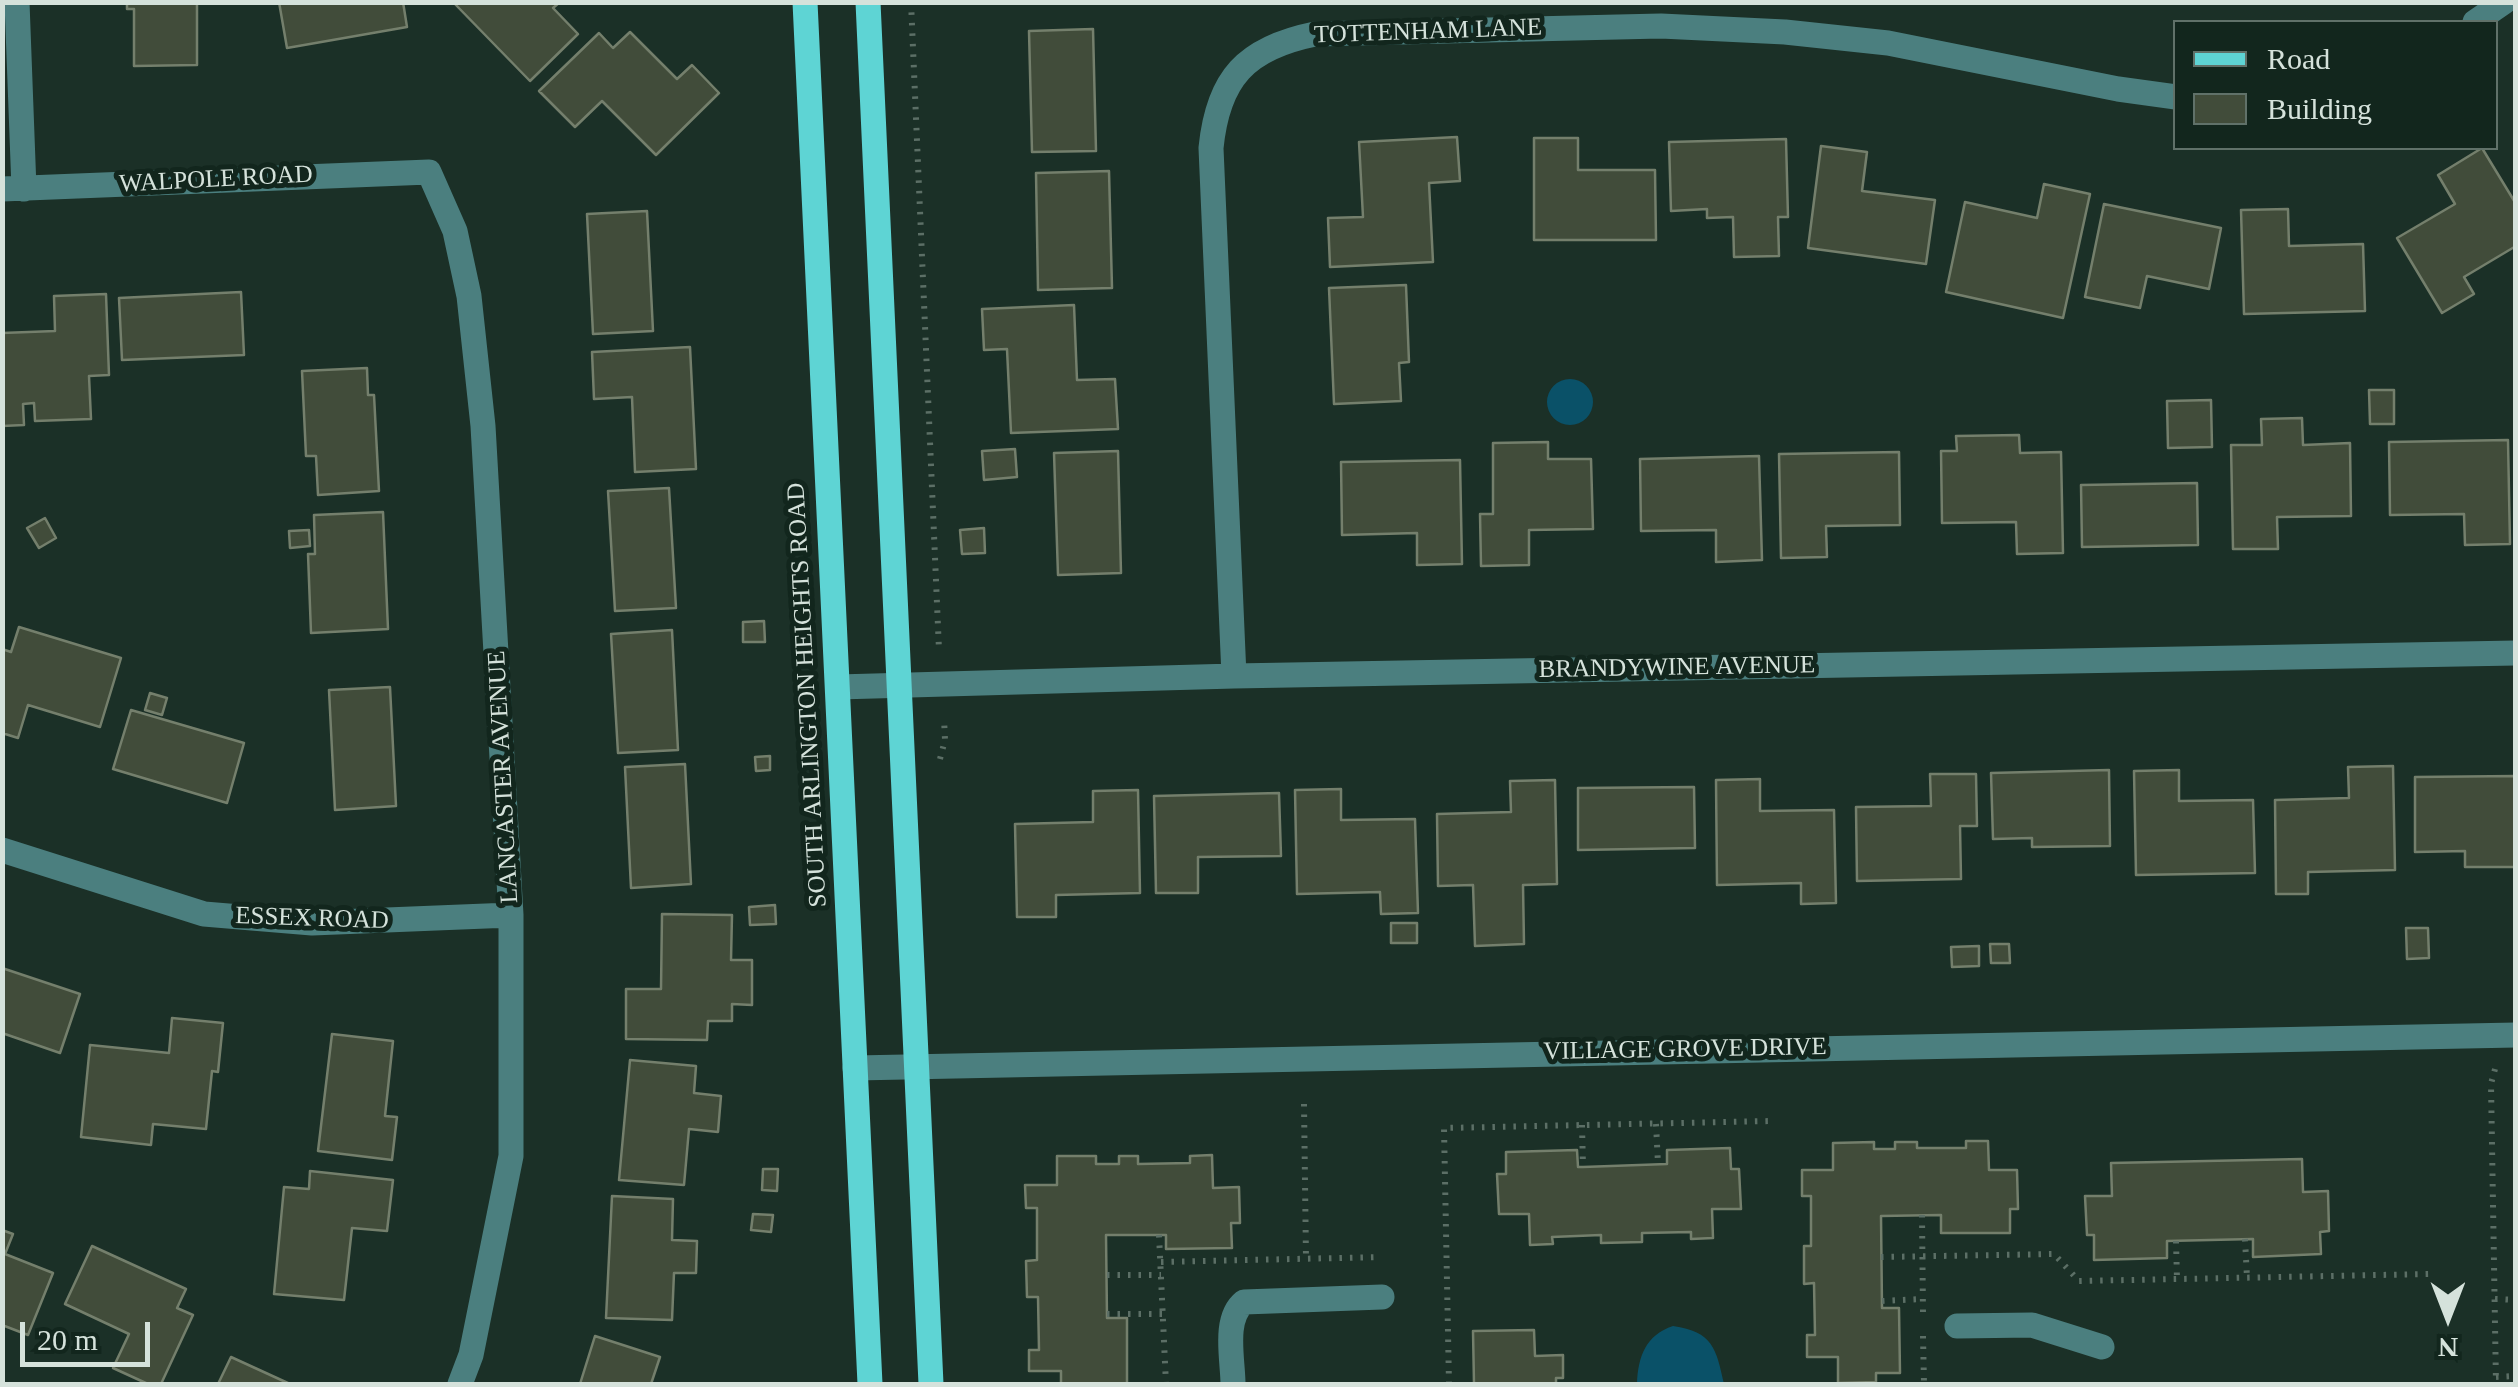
<!DOCTYPE html>
<html>
<head>
<meta charset="utf-8">
<style>
	body { margin:0 }
	#map { position:relative; width:2518px; height:1387px; overflow:hidden; background:#1b3027; font-family:Georgia,serif }
	canvas { display:block }
	.frame { position:absolute; inset:0; border:5px solid #d5e2db; pointer-events:none }
	.legend { position:absolute; left:2173px; top:20px; width:325px; height:130px; box-sizing:border-box; background:#12261d; border:2px solid #607169; margin:0; padding:12px 18px; list-style:none; font-size:30px; color:#d5e2db }
	.legend li { display:flex; align-items:center; gap:20px; height:50px }
	.legend b { width:50px; border:2px solid #607169 }
	.north { position:absolute; left:2398px; top:1267px; width:100px; height:100px; -webkit-text-stroke:8px #12261d; paint-order:stroke; rotate:180deg; font-size:28px; font-weight:700; line-height:40px; text-align:center; color:#d5e2db }
	.north::after { content:''; display:block; margin:auto; width:35px; height:45px; background:#d5e2db; clip-path:polygon(50% 0,100% 100%,50% 72%,0 100%) }
	.scale { position:absolute; left:20px; top:1322px; width:130px; height:45px; box-sizing:border-box; border:5px solid #d5e2db; border-top:0; padding-left:12px; font-size:30px; line-height:35px; white-space:nowrap; color:#d5e2db; -webkit-text-stroke:8px #12261d; paint-order:stroke }
</style>
</head>
<body>
<div id="map">
<canvas width="2518" height="1387"></canvas>
<div class="frame"></div>
<ul class="legend">
<li><b style="height:12px;background:#5ed4d4"></b>Road</li>
<li><b style="height:28px;background:#414c3a"></b>Building</li>
</ul>
<div class="north">N</div>
<div class="scale">20 m</div>
</div>
<script>
const ctx = document.querySelector('canvas').getContext('2d');
ctx.lineJoin = 'round';
function fillPath(path, color) {
  ctx.fillStyle = color;
  ctx.fill(path, 'evenodd');
}
function strokePath(path, color, width, dash) {
  ctx.strokeStyle = color;
  ctx.lineWidth = width;
  ctx.lineCap = dash ? 'butt' : 'round';
  ctx.setLineDash(dash || []);
  ctx.stroke(path);
}
function drawText(font, color, halo, rows, align = 'center') {
  ctx.font = font + ' Georgia,serif';
  ctx.lineWidth = 10;
  ctx.setLineDash([]);
  ctx.textBaseline = 'middle';
  ctx.strokeStyle = halo;
  ctx.fillStyle = color;
  for (const [text, x, y, turn = 0] of rows) {
    ctx.save();
    ctx.translate(x, y);
    ctx.rotate((+turn || 0) * Math.PI / 180);
    ctx.textAlign = isNaN(turn) ? turn : align;
    if (halo) ctx.strokeText(text, 0, 0);
    ctx.fillText(text, 0, 0);
    ctx.restore();
  }
}
fillPath(new Path2D(`
	M1547 402a23 23 0 1 1 46 0a23 23 0 1 1-46 0Z
	M1673 1326C1713 1332 1716 1348 1724 1384H1637C1638 1356 1646 1335 1673 1326Z`), '#0a5168');
const building = new Path2D(`
	M127 2H197V65L134 66V9H127Z
	M279 2H403L407 27 287 48Z
	M453 2H560L553 8 578 34 530 81Z
	M1093 29 1096 151 1032 152 1029 31Z
	M630 32 677 79 692 65 719 93 656 155 602 101 575 127 539 91 599 33 613 48Z
	M1457 137 1460 181 1429 183 1433 262 1330 267 1328 218 1363 217 1359 142Z
	M1534 138H1578V170H1655L1656 240H1534Z
	M1786 139 1788 217H1778L1779 256 1734 257 1733 217 1707 218V209L1671 211 1669 142Z
	M1821 146 1867 152 1862 191 1935 200 1926 264 1808 248Z
	M2482 148 2516 204V246L2464 277 2474 294 2442 313 2397 238 2455 204 2438 175Z
	M1109 171 1112 288 1038 290 1036 173Z
	M2044 184 2090 194 2063 318 1946 292 1965 202 2037 218Z
	M2104 204 2221 228 2209 289 2147 276 2140 308 2085 297Z
	M2288 209 2289 246 2363 244 2365 311 2244 314 2241 210Z
	M647 211 653 331 593 334 587 214Z
	M1406 285 1409 362 1399 363 1401 401 1334 404 1329 288Z
	M241 292 244 355 122 360 119 298Z
	M106 294 109 375 89 376 91 419 35 421 34 403 23 404 24 425 2 426V333L55 331 54 296Z
	M1074 305 1077 380 1115 379 1118 429 1011 433 1007 349 984 350 982 309Z
	M690 347 696 469 635 472 632 397 594 399 592 352Z
	M367 368 368 395H374L379 491 318 495 316 456H306L302 371Z
	M2369 390H2394V424H2370Z
	M2211 400 2212 447 2168 448 2167 401Z
	M2302 418 2303 445 2350 443 2351 516 2277 517 2278 549H2233L2231 445H2262L2261 419Z
	M2019 435 2020 453 2061 452 2063 553 2017 554 2016 522 1942 523 1941 451H1957L1956 436Z
	M2508 440 2510 544 2465 545 2464 514 2390 515 2389 442Z
	M1548 442V459H1591L1593 529 1529 530V565L1481 566 1480 514H1493V443Z
	M1015 449 1017 477 984 480 982 451Z
	M1118 451 1121 573 1058 575 1054 453Z
	M1899 452 1900 525 1826 526 1827 557 1781 558 1779 454Z
	M1759 456 1762 560 1716 562V530L1641 531 1640 459Z
	M1460 460 1462 564 1417 565V533L1342 535 1341 462Z
	M2197 483 2198 545 2082 547 2081 485Z
	M669 488 676 608 615 611 608 491Z
	M383 512 388 629 311 633 308 554H315L314 515Z
	M45 518 56 538 39 548 27 528Z
	M984 528 985 553 962 554 960 530Z
	M309 530 310 546 290 548 289 531Z
	M764 621 765 642H743V622Z
	M19 627 121 658 100 727 28 705 18 738 2 733V649L11 652Z
	M672 630 678 750 618 753 611 634Z
	M390 687 396 806 335 810 329 690Z
	M150 693 167 698 162 715 145 710Z
	M131 710 244 743 227 803 113 769Z
	M770 756V770L756 771 755 757Z
	M685 764 691 884 631 888 625 767Z
	M2393 766 2395 870 2308 872V894H2276L2275 800 2349 798 2348 767Z
	M2109 770 2110 846 2032 847V838L1993 839 1991 773Z
	M2179 770V801L2253 800 2255 873 2136 875 2134 771Z
	M1930 774H1976L1977 826H1960L1961 879 1857 881 1856 807 1931 806Z
	M2516 776V867H2465V851L2415 852V777Z
	M1760 779V811L1834 810 1836 903 1801 904V883L1717 885 1716 780Z
	M1555 780 1557 884 1523 885 1524 944 1475 946 1473 885 1438 886 1437 814 1511 812 1510 781Z
	M1694 787 1695 848 1578 850V788Z
	M1341 789V820L1415 819 1418 913 1381 914 1380 892 1297 894 1295 790Z
	M1138 790 1140 893 1056 895V917H1017L1015 824 1093 822V791Z
	M1279 793 1281 856 1198 857V893H1156L1154 796Z
	M775 905 776 924 750 925 749 907Z
	M662 914 732 915 731 960H752V1005L732 1004V1021H708L707 1040 626 1039V989H661Z
	M1391 923H1417V943H1391Z
	M2406 928H2428L2429 958 2407 959Z
	M1990 944H2009L2010 963H1991Z
	M1979 946V966L1952 967 1951 947Z
	M2 968 80 994 60 1053 2 1033Z
	M172 1018 223 1023 218 1072 212 1071 206 1129 153 1124 151 1145 81 1137 90 1045 169 1053Z
	M332 1034 393 1041 385 1116 397 1117 392 1160 318 1151Z
	M630 1060 696 1066 694 1093 721 1096 718 1132 689 1129 684 1185 619 1180Z
	M1966 1141H1988L1989 1170H2017L2018 1209H2010V1233H1941V1215L1881 1216 1882 1308H1899L1900 1373H1876V1382L1838 1383V1357H1807V1335H1815L1814 1283 1804 1284V1246H1811V1196H1802V1170H1833V1143L1874 1142V1149H1895V1142H1917V1148H1966Z
	M1730 1148 1731 1169H1739L1741 1209H1712L1713 1238 1691 1239V1232L1642 1233V1242L1601 1243V1235L1552 1237 1553 1244 1530 1245 1529 1214H1499L1497 1174H1506V1152L1577 1150 1578 1167H1583L1667 1164V1150Z
	M1212 1155 1213 1188 1239 1187 1240 1223H1231L1232 1248 1166 1249V1235H1106L1107 1318H1127V1384H1061V1371H1029V1350H1039L1038 1297H1027L1026 1261 1037 1260V1208H1026L1025 1185H1057V1156H1096V1164H1119V1156H1138V1164L1190 1163V1156Z
	M2302 1159 2303 1192 2328 1191 2329 1231 2320 1232 2321 1254 2253 1257V1239L2167 1241V1258L2094 1260V1235H2087L2085 1196H2112L2111 1163Z
	M763 1169H778L777 1191 762 1190Z
	M310 1171 393 1180 387 1231 352 1228 344 1300 274 1294 284 1187 309 1189Z
	M612 1196 673 1199 672 1240 697 1241 696 1273H674L672 1320 606 1318Z
	M753 1214 773 1215 771 1232 751 1230Z
	M2 1230 13 1234 5 1254 53 1273 28 1335 2 1325Z
	M92 1246 186 1289 177 1308 193 1315 161 1384H148L113 1368 129 1334 65 1304Z
	M1534 1330 1535 1356 1563 1355V1378H1556V1384H1474L1473 1331Z
	M595 1336 660 1357 651 1384H580Z
	M231 1357 290 1384H218Z`);
fillPath(building, '#414c3a');
strokePath(building, '#747f6c', 2.5);
strokePath(new Path2D(`
	M911 2 939 650
	M940 759 945 740 944 718
	M2495 1069 2491 1084 2496 1384
	M1304 1104 1306 1259
	M1656 1124 1658 1164
	M1582 1125 1583 1167
	M1922 1215 1923 1313
	M1159 1235 1166 1384
	M2245 1239 2247 1278
	M2176 1241 2177 1279
	M1881 1257 2054 1254 2079 1281 2429 1274
	M1161 1262 1381 1257
	M1107 1275H1161
	M2495 1299 2516 1300
	M1882 1301 1923 1299
	M1107 1314H1163
	M1923 1336 1924 1384
	M2496 1377 2516 1376
	M1449 1384 1444 1128 1772 1121`), '#5c6f66', 6, [2.5, 8]);
strokePath(new Path2D(`
	M17 2 24 189
	M2475 22 2504 2
	M2 189 429 172 455 231 469 296 483 426 511 915V1156L471 1355 460 1384
	M1234 676 1211 148C1218 78 1246 48 1315 34L1661 26 1785 32 1888 43 2118 89 2176 97
	M838 687 1234 676 2516 653
	M2 850 204 914 312 923 511 915
	M855 1068 2516 1035
	M1957 1326 2032 1325 2102 1347
	M1233 1384C1233 1360 1223 1319 1244 1302L1382 1297`), '#4b7f7f', 25);
strokePath(new Path2D(`
	M805 2 870 1384
	M868 2 931 1384`), '#5ed4d4', 25);
drawText('25px', '#d5e2db', '#12261d', [
	["TOTTENHAM LANE",1428,32,-2],
	["WALPOLE ROAD",216,180,-3],
	["BRANDYWINE AVENUE",1677,668,-1],
	["SOUTH ARLINGTON HEIGHTS ROAD",808,695,-93],
	["LANCASTER AVENUE",504,777,-93],
	["ESSEX ROAD",312,919,2],
	["VILLAGE GROVE DRIVE",1685,1050,-1]
]);
</script>
</body>
</html>
